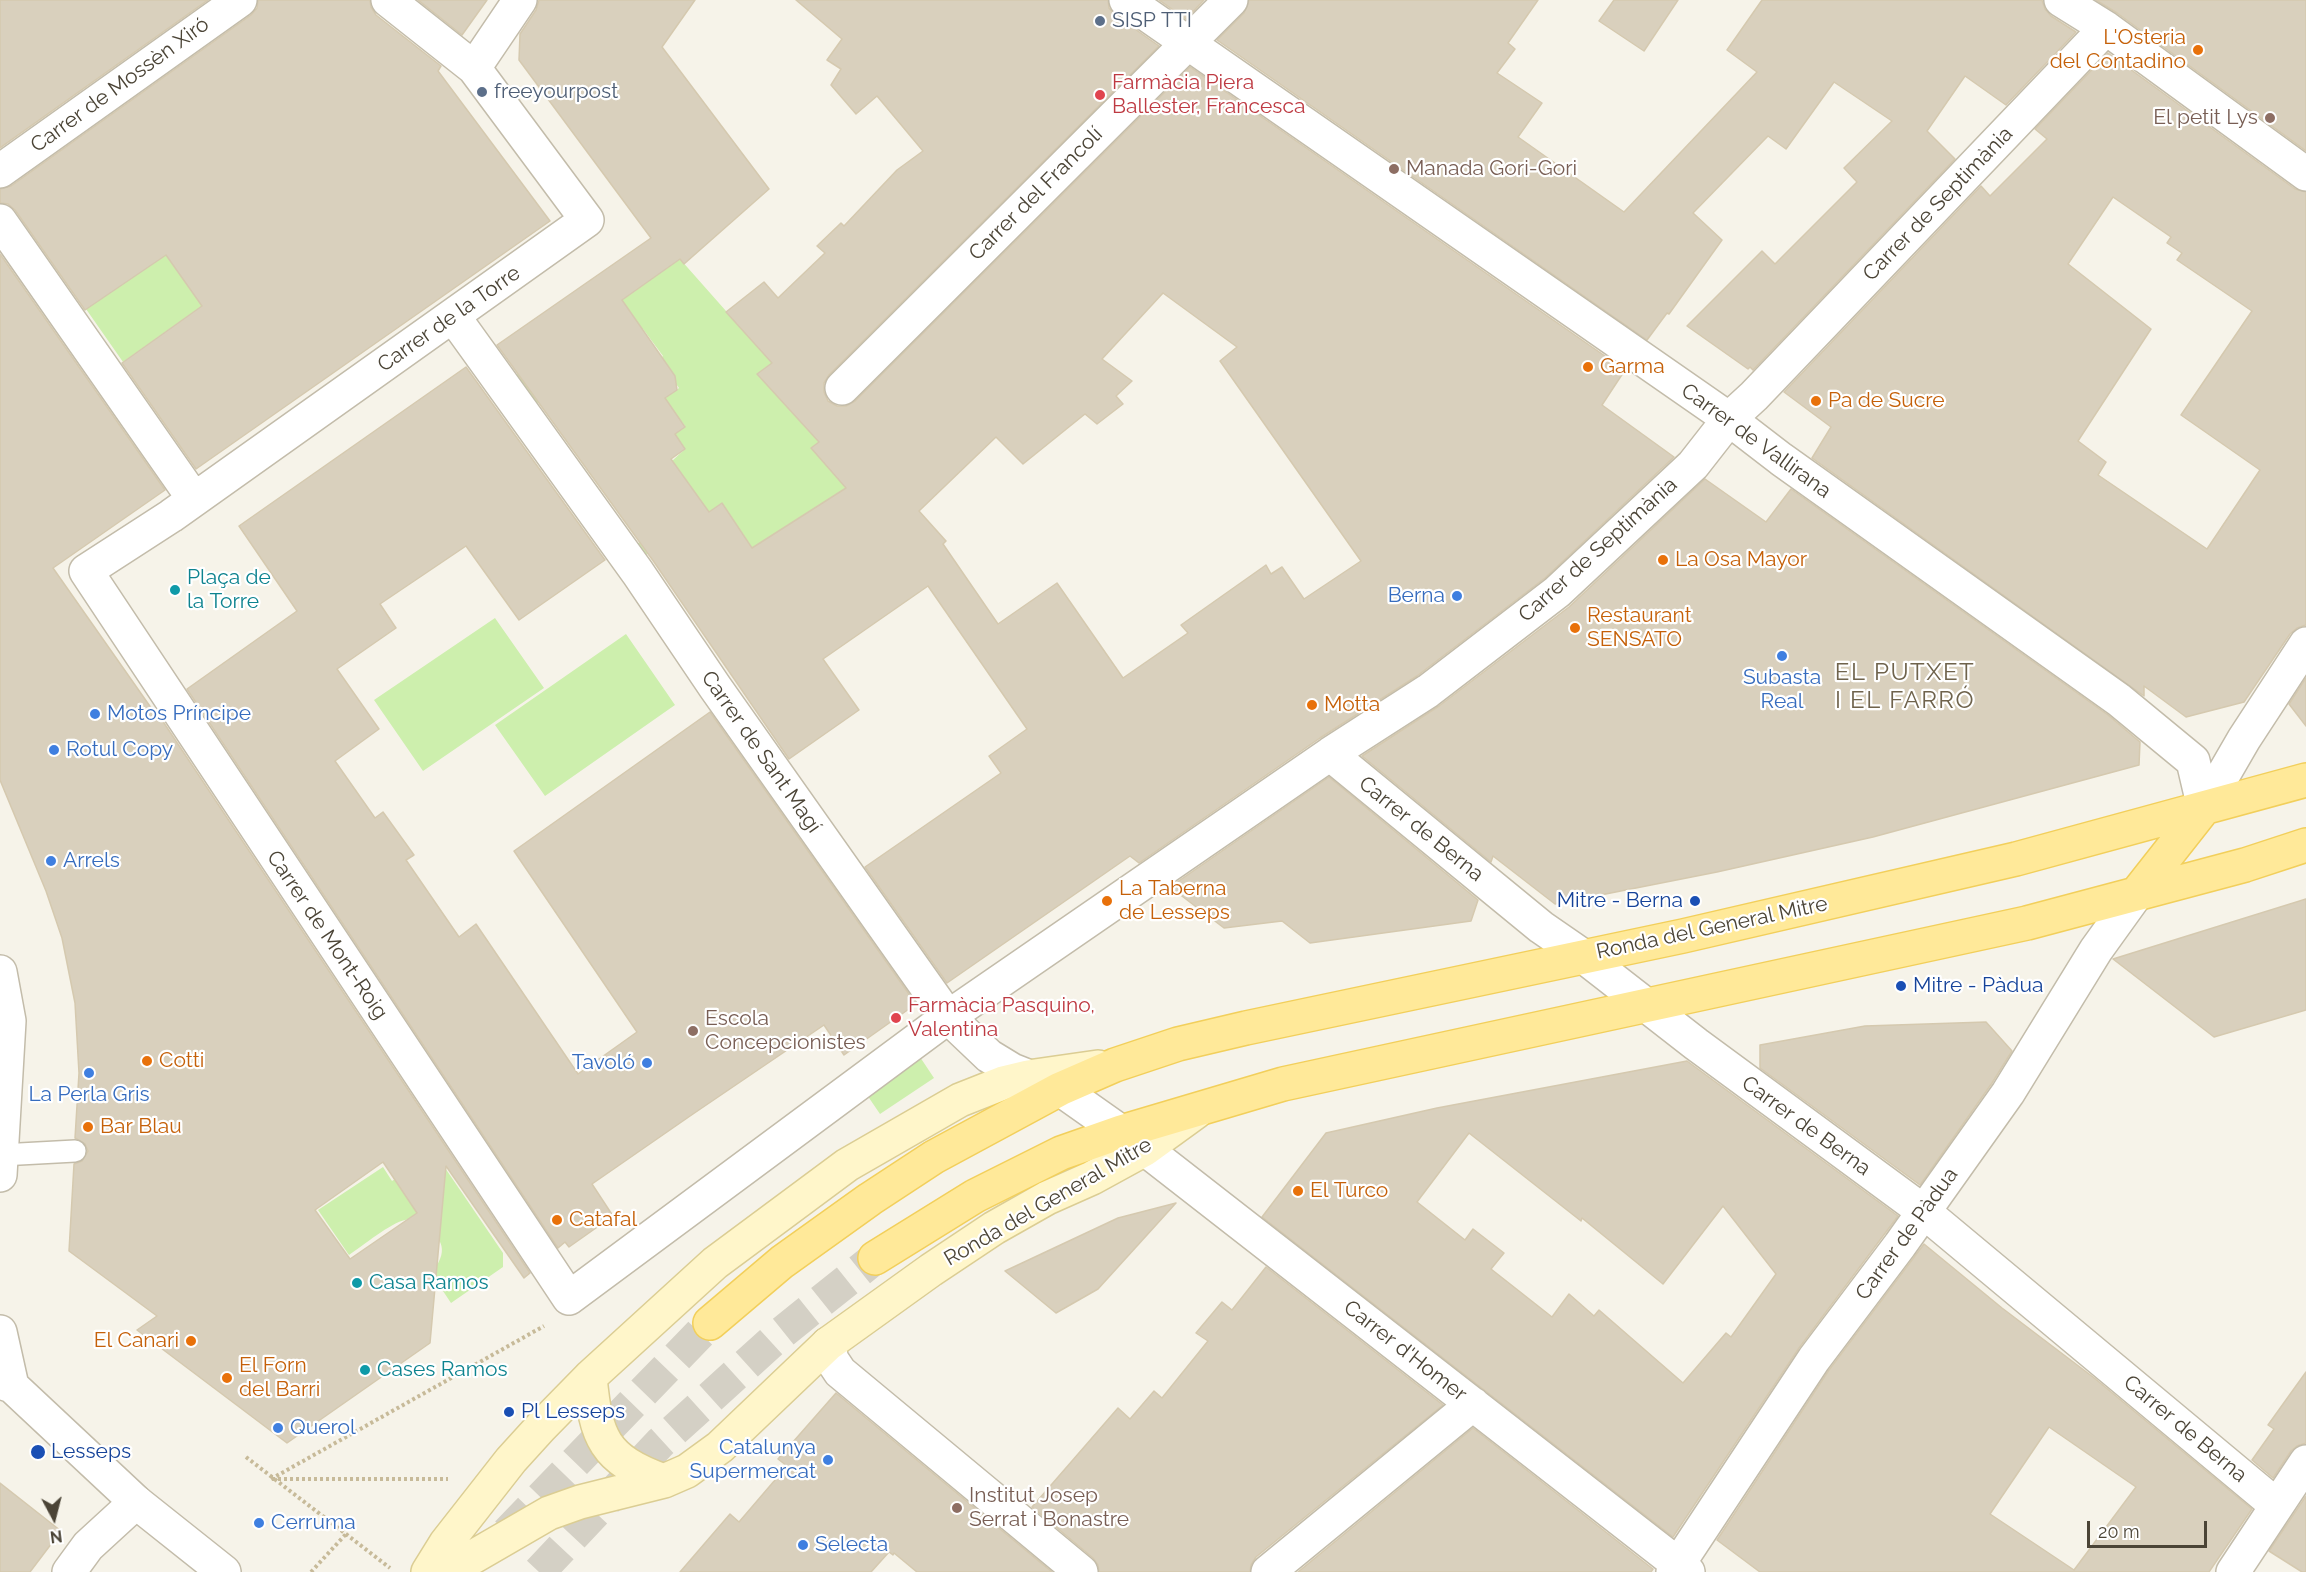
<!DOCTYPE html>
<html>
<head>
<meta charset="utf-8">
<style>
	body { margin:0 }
	#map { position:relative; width:2306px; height:1572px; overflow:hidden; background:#f6f3e9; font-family:Raleway,sans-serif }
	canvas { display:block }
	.north { position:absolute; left:24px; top:1488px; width:60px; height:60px; -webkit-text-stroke:4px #fff; paint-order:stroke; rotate:173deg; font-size:16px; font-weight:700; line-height:24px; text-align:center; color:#4b4436 }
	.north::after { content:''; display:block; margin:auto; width:21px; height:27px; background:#4b4436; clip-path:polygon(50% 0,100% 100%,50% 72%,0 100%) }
	.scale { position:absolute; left:2087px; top:1521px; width:120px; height:27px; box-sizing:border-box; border:3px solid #4b4436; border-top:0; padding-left:8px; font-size:18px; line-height:21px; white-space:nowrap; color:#4b4436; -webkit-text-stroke:4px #fff; paint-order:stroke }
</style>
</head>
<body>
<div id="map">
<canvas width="2306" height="1572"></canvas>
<div class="north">N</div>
<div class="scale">20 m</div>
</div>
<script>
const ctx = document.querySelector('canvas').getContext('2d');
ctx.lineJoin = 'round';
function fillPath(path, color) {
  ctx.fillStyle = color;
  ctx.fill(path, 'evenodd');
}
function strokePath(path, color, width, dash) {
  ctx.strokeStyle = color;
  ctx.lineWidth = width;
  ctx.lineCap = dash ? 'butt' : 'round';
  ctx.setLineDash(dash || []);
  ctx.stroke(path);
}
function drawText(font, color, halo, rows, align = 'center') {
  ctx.font = font + ' Raleway,sans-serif';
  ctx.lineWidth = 4.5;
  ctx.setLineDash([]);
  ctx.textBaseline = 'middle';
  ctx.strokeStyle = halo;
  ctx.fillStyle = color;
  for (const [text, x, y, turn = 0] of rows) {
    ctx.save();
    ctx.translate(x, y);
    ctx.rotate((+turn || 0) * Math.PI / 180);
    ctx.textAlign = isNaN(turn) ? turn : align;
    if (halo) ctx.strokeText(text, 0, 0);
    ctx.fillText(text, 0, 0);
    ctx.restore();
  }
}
fillPath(new Path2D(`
	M167 254 202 306 123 362 86 309Z
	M680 259 772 363 842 423 812 448 846 488 753 549 722 503 643 557 635 546 695 493 672 461 685 449 675 434 685 426 679 418 673 423 659 403 679 388 659 360 663 356 643 329 536 404 516 375Z
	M495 618 544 688 423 771 374 700Z
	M626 634 675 705 545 796 495 725Z
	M918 1054 934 1078 880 1114 865 1092Z
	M428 1157 443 1165 503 1253V1267L451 1303 431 1273C449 1252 444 1238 422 1225 416 1221 412 1218 405 1220 392 1222 361 1247 349 1255L318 1210 383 1167 392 1181Z`), '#cdefad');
const building = new Path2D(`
	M0 0H208L0 148Z
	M258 0H370L371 7 376 15 441 66 438 71 550 221 196 469 122 363 202 306 166 255 85 310 15 210 8 204 0 203V189L11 186 251 15 257 8Z
	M418 0H487L462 35Z
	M539 0H695L662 47 769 189 684 264 680 259 622 300 675 376 677 390 665 398 685 427 675 434 685 449 671 459 709 512 722 503 752 548 846 488 811 448 819 442 757 374 772 363 726 312 764 282 778 298 825 253 817 246 841 223 844 226 897 170 923 151 877 96 856 114 831 85 841 69 827 60 842 39 796 0H1108L1109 8 1115 15 1159 46 829 375 824 383V392L828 401 837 406H846L855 401 1190 67 1625 370 1602 405 1674 457 1545 578 1417 676 1320 738 1139 863 1130 856 947 983 865 867 1001 773 989 756 1027 729 928 586 823 659 859 710 789 759 654 562 497 345 651 238 519 60 520 34 536 10ZM1163 293 1237 347 1220 361 1361 561 1304 599 1282 567 1271 574 1266 565 1181 625 1188 633 1123 678 1057 583 998 624 943 544 946 541 919 511 996 437 1023 464 1085 414 1097 424 1123 404 1116 396 1132 381 1102 359Z
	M1159 0H1204L1186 19Z
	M1249 0H1538L1508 43 1515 49 1497 73 1542 103 1518 137 1624 212 1757 72 1727 50 1762 0H2042L2045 9 2051 16 2076 32 2006 105 1965 76 1927 131 1955 159 1753 370 1750 367 1748 369 1687 326 1762 251 1775 264 1857 182 1844 168 1892 121 1834 82 1786 149 1768 136 1693 213 1722 240 1669 314 1667 313 1647 340 1217 40 1244 13Z
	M1614 0H1678L1644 51 1599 21Z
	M2096 0H2306V151L2117 13Z
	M2108 53 2295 189 2306 192V625L2297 628 2290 634 2244 702 2186 717 2144 686V696L1812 458 1831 427 1784 392 1981 186 1990 196 2047 139 2035 129ZM2113 197 2171 237 2167 243 2182 253 2177 260 2252 311 2181 415 2260 470 2207 549 2098 475 2106 462 2078 441 2151 329 2068 264Z
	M0 254 165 490 53 568 154 712 156 711 530 1273 524 1278 446 1166 430 1343 287 1443 137 1330 157 1316 69 1251 74 1164 82 1161 88 1151 85 1144 75 1138 79 1073 75 1003 62 938 46 891 0 780ZM383 1162 417 1213 350 1259 315 1210Z
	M466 367 605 560 519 620 466 546 380 604 396 628 337 669 379 729 335 761 375 818 383 812 414 855 406 860 459 937 476 924 578 1074 637 1032 514 851 710 712 916 1004 844 1055 824 1025 693 1114 592 1184 613 1216 569 1247 565 1242 558 1248 187 689 297 611 239 526Z
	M1705 479 1766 522 1791 489 2108 715 2140 742 2139 765 1873 837 1717 872 1555 904 1493 856 1491 862 1362 756 1439 706 1569 607Z
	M2306 678V726L2289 704Z
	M1329 777 1478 900 1471 921 1310 943 1282 921 1224 928 1170 887Z
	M2306 899V1010L2214 1037 2113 959Z
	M1986 1022 2012 1051 1992 1083 1920 1185 1760 1068V1045L1865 1026Z
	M1687 1061 1898 1216 1799 1348 1673 1537 1262 1217 1326 1133 1437 1108ZM1469 1133 1581 1221 1582 1218 1663 1284 1723 1206 1776 1274 1731 1337 1726 1333 1683 1383 1599 1310 1594 1316 1569 1294 1552 1317 1491 1269 1504 1253 1473 1229 1465 1240 1417 1202Z
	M1176 1203 1098 1289 1056 1313 1005 1271 1118 1218Z
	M1924 1244 2002 1308 2093 1377 2252 1509 2209 1572H1760L1717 1540 1829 1370ZM2049 1427 2136 1487 2074 1570 1990 1514Z
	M1266 1267 1443 1405 1256 1557 1251 1565 1250 1572H1099L1098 1565 1093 1558 1032 1507 1118 1408 1130 1419 1154 1391 1162 1398 1208 1341 1196 1333 1222 1302 1232 1310Z
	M2306 1372V1443L2297 1446 2291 1451 2273 1478 2252 1460 2274 1429 2268 1425Z
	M836 1393 1052 1572H917L894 1553 893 1555 889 1552 871 1572H680L730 1514 739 1522 787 1466 778 1459Z
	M1473 1428 1653 1569 1651 1572H1298Z
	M0 1483 61 1531 30 1572H0Z
	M2306 1496V1572H2302L2269 1551Z`);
fillPath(building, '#d9d0bd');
strokePath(building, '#d5c9af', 1.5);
strokePath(new Path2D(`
	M507 1533 710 1323
	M539 1572 660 1443 779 1335 875 1258`), '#d4d0c5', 33, [33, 16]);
const service = new Path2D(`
	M1 1155 75 1151`);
const minor = new Path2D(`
	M388 0 474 68 587 220 171 516 86 571 569 1298 948 1017 1330 754 1428 691 1557 592 1693 465 1729 419 1754 396 2106 28
	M1126 0 1729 419 1781 459 2119 700 2193 761 2204 808
	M2061 0 2106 28 2306 174
	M474 68 520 0
	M0 171 240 0
	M0 221 194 499
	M453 316 638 573 715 687 948 1017 989 1056 1012 1070 1060 1089 1145 1149 1688 1572
	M842 388 1231 0
	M1330 754 1541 927 1583 956 1696 1044 1923 1211 2276 1505
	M2204 808 2244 739 2306 644
	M828 1344 832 1360 840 1372 1081 1572
	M69 1572 88 1546 136 1502
	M1268 1572 1473 1404
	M1673 1572 1814 1359 1900 1245 2008 1093 2096 950 2137 893
	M2233 1572 2306 1462`);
const tertiary = new Path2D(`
	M0 972 9 1021 0 1175
	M0 1332 12 1386
	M0 1382 12 1386 136 1502 224 1572`);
const secondary = new Path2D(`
	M590 1377C596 1438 603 1459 664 1481
	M428 1572 446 1543 511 1460 541 1427 590 1377 715 1263 847 1165 960 1100 1003 1083 1028 1077 1098 1067
	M447 1572 549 1513 580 1502 664 1481 687 1471 720 1447 828 1344 931 1270 994 1228 1047 1198 1092 1178 1145 1149 1196 1112`);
const primary = new Path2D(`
	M2137 893 2204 808
	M875 1258 975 1196 1061 1153 1121 1132 1283 1084 2027 923 2245 865 2306 845
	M710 1323 782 1262 870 1199 934 1157 1060 1089 1115 1065 1178 1044 1246 1028 1683 936 2016 859 2306 780`);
strokePath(service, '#c3bcaa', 24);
strokePath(minor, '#c3bcaa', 36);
strokePath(tertiary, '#c3bcaa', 36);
strokePath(secondary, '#dbcd93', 36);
strokePath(primary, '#f2cf5b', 36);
strokePath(new Path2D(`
	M246 1457 390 1568
	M271 1479 544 1326
	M272 1479H448
	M311 1572 346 1534`), '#c7ba99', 4, [3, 3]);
strokePath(service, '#fff', 21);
strokePath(minor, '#fff', 33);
strokePath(tertiary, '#fff', 33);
strokePath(secondary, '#fff6ca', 33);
strokePath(primary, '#ffe999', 33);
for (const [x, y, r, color] of [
	[1100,21,6,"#5c6f8a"],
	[2198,50,6,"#e8710a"],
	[482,92,6,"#5c6f8a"],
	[1100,95,6,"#e0444e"],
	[2270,118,6,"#8d6e63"],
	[1394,169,6,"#8d6e63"],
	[1588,367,6,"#e8710a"],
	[1816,401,6,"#e8710a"],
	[1663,560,6,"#e8710a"],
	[175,590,6,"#0f9aa8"],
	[1457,596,6,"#3f7fe0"],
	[1575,628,6,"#e8710a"],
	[1782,656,6,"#3f7fe0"],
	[1312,705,6,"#e8710a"],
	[95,714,6,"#3f7fe0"],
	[54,750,6,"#3f7fe0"],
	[51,861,6,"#3f7fe0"],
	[1107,901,6,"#e8710a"],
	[1695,901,6,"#1a4fb4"],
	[1901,986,6,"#1a4fb4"],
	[896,1018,6,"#e0444e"],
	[693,1031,6,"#8d6e63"],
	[147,1061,6,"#e8710a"],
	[647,1063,6,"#3f7fe0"],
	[89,1073,6,"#3f7fe0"],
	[88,1127,6,"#e8710a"],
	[1298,1191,6,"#e8710a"],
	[557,1220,6,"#e8710a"],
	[357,1283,6,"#0f9aa8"],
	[191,1341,6,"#e8710a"],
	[365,1370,6,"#0f9aa8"],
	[227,1378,6,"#e8710a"],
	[509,1412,6,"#1a4fb4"],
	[278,1428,6,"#3f7fe0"],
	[38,1452,8,"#1a4fb4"],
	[828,1460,6,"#3f7fe0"],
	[957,1508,6,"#8d6e63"],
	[259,1523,6,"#3f7fe0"],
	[803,1545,6,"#3f7fe0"]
]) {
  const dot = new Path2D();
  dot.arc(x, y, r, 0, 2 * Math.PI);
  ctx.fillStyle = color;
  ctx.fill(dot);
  strokePath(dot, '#fff', 2);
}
drawText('21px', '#4e5e75', '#fff', [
	["SISP TTI",1112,21],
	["freeyourpost",494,92]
], 'left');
drawText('21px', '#c56008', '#fff', [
	["L'Osteria",2186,38,"right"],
	["del Contadino",2186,62,"right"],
	["Garma",1600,367],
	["Pa de Sucre",1828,401],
	["La Osa Mayor",1675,560],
	["Restaurant",1587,616],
	["SENSATO",1587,640],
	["Motta",1324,705],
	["La Taberna",1119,889],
	["de Lesseps",1119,913],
	["Cotti",159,1061],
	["Bar Blau",100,1127],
	["El Turco",1310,1191],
	["Catafal",569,1220],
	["El Canari",179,1341,"right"],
	["El Forn",239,1366],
	["del Barri",239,1390]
], 'left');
drawText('21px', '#be3a42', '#fff', [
	["Farmàcia Piera",1112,83],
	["Ballester, Francesca",1112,107],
	["Farmàcia Pasquino,",908,1006],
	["Valentina",908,1030]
], 'left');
drawText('21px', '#4b4436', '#fff', [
	["Carrer de Mossèn Xiró",120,85,-36],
	["Carrer del Francolí",1036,194,-45],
	["Carrer de Septimània",1938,204,-46],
	["Carrer de la Torre",449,319,-35],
	["Carrer de Vallirana",1756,441,36],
	["Carrer de Septimània",1598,550,-42],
	["Carrer de Sant Magí",761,752,55],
	["Carrer de Berna",1421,829,39],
	["Ronda del General Mitre",1712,928,-12],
	["Carrer de Mont-Roig",327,935,56],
	["Carrer de Berna",1806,1126,36],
	["Ronda del General Mitre",1048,1202,-30],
	["Carrer de Pàdua",1907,1234,-54],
	["Carrer d'Homer",1405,1351,38],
	["Carrer de Berna",2185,1429,40]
]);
drawText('21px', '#785e54', '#fff', [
	["El petit Lys",2258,118,"right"],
	["Manada Gori-Gori",1406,169],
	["Escola",705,1019],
	["Concepcionistes",705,1043],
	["Institut Josep",969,1496],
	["Serrat i Bonastre",969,1520]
], 'left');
drawText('21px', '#0d838f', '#fff', [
	["Plaça de",187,578],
	["la Torre",187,602],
	["Casa Ramos",369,1283],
	["Cases Ramos",377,1370]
], 'left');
drawText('21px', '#366cbe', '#fff', [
	["Berna",1445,596,"right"],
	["Subasta",1782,678,"center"],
	["Real",1782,702,"center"],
	["Motos Príncipe",107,714],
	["Rotul Copy",66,750],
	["Arrels",63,861],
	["Tavoló",635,1063,"right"],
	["La Perla Gris",89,1095,"center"],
	["Querol",290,1428],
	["Catalunya",816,1448,"right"],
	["Supermercat",816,1472,"right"],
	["Cerruma",271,1523],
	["Selecta",815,1545]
], 'left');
drawText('21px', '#164399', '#fff', [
	["Mitre - Berna",1683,901,"right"],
	["Mitre - Pàdua",1913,986],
	["Pl Lesseps",521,1412],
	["Lesseps",51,1452]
], 'left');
ctx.letterSpacing = '1.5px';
drawText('24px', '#6f634c', '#fff', [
	["EL PUTXET",1905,673],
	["I EL FARRÓ",1905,701]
]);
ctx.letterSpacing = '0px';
</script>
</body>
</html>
